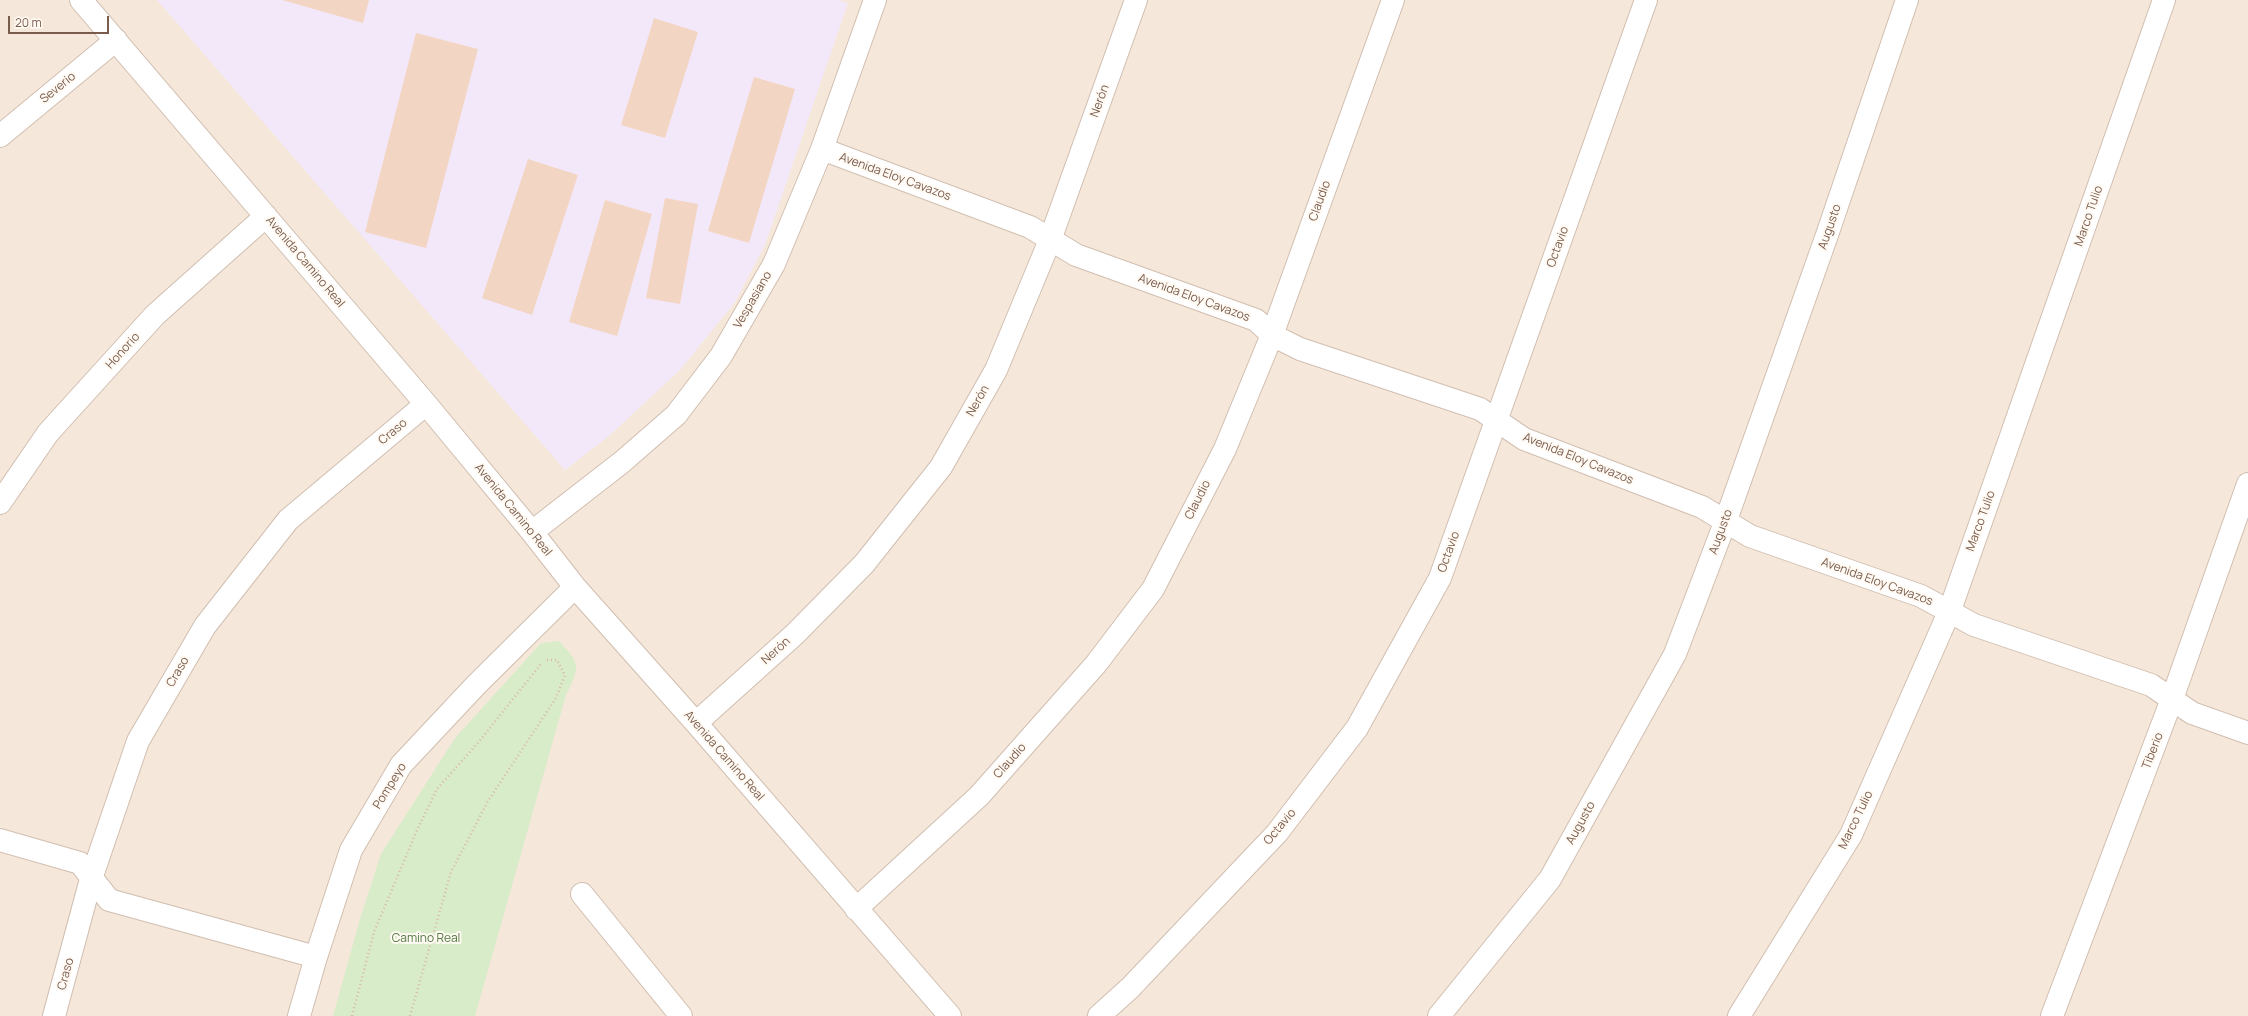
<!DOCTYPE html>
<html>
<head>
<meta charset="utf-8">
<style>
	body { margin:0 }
	#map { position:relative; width:2248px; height:1016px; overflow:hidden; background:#fdf6ec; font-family:Manrope,sans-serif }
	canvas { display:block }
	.scale { position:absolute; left:8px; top:16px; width:101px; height:18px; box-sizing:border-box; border:2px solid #7a5c4d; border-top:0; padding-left:5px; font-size:12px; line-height:14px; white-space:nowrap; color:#7a5c4d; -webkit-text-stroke:3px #fffaf3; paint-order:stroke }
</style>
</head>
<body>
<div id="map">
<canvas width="2248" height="1016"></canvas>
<div class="scale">20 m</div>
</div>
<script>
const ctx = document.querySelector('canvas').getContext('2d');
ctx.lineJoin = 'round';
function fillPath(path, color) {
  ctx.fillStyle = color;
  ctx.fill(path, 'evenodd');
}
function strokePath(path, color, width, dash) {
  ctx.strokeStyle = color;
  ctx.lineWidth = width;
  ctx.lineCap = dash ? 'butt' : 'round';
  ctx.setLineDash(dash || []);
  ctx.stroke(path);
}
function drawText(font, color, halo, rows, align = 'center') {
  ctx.font = font + ' Manrope,sans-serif';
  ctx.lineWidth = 4;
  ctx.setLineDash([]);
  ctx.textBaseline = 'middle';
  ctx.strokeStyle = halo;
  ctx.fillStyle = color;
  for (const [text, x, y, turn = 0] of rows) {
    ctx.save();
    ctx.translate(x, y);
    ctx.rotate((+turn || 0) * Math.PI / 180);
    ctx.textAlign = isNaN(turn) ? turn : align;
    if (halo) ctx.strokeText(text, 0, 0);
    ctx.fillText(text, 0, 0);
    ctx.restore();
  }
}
fillPath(new Path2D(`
	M0 0H2248V1016H0Z`), '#f5e8da');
fillPath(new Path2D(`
	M157 0H838L848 3 765 245 735 302 681 369 609 436 565 470Z`), '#f3e8fa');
fillPath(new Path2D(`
	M559 641C581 664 580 667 566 695L475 1016H333L360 919 381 854 455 738 541 643Z`), '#d8ecc9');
fillPath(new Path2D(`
	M282 0H369L363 23Z
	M654 18 698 32 665 138 621 125Z
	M416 33 478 49 426 248 365 232Z
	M754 77 795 89 749 243 708 231Z
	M528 159 578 175 532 315 482 298Z
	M665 198 698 204 680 304 646 298Z
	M605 200 652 214 617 336 569 322Z`), '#f3d5c3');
const minor = new Path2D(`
	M81 0 426 404 532 532 575 587 696 723 950 1016
	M0 136 116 40
	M822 149 1030 227 1076 255 1256 320 1272 335 1300 349 1480 409 1524 439 1702 507 1750 536 1921 596 1974 625 2151 685 2192 713 2248 733
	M0 503 48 433 155 315 266 216
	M532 532 622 462 676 415 721 356 774 264 822 149 875 0
	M696 723 795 634 864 564 941 467 996 370 1050 240 1136 0
	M0 840 80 863 109 900 316 957
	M582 894 681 1016
	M856 909 979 796 1096 664 1153 589 1225 449 1272 335 1393 0
	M54 1016 91 879 138 741 205 626 288 520 426 404
	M299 1016 316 957 351 850 401 765 477 684 575 587
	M1099 1016 1130 988 1277 833 1357 728 1440 578 1646 0
	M1439 1016 1550 879 1675 654 1726 520 1827 235 1907 0
	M1739 1016 1851 835 1950 610 2164 0
	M2052 1016 2172 699 2248 484`);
strokePath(minor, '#d1beb0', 24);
strokePath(new Path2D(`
	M352 1016 374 932 418 828 437 789 477 744 541 664
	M410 1016 451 872 488 801 556 698 565 675 557 660H544`), '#d9b8a5', 2.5, [1, 3]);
strokePath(minor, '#fff', 22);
drawText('12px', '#7a5c4d', '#fffaf3', [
	["Severio",58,88,-39],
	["Nerón",1100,101,-70],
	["Avenida Eloy Cavazos",895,177,20],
	["Claudio",1320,201,-70],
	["Marco Tulio",2089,216,-71],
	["Augusto",1830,227,-71],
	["Octavio",1558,247,-70],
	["Avenida Camino Real",305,262,50],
	["Avenida Eloy Cavazos",1194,298,20],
	["Vespasiano",753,300,-60],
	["Honorio",123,351,-48],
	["Nerón",978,401,-61],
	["Craso",393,432,-40],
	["Avenida Eloy Cavazos",1578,459,22],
	["Claudio",1198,500,-63],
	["Avenida Camino Real",513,510,51],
	["Marco Tulio",1981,521,-70],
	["Augusto",1721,532,-70],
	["Octavio",1449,552,-70],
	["Avenida Eloy Cavazos",1877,582,20],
	["Nerón",776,651,-42],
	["Craso",178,672,-60],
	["Tiberio",2153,751,-69],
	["Avenida Camino Real",724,756,49],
	["Claudio",1010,761,-48],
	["Pompeyo",390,786,-58],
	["Marco Tulio",1856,820,-64],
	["Augusto",1581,823,-61],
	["Octavio",1280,827,-50],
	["Craso",66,974,-75]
]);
drawText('12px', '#537a41', '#fffaf3', [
	["Camino Real",426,939]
]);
</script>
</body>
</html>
